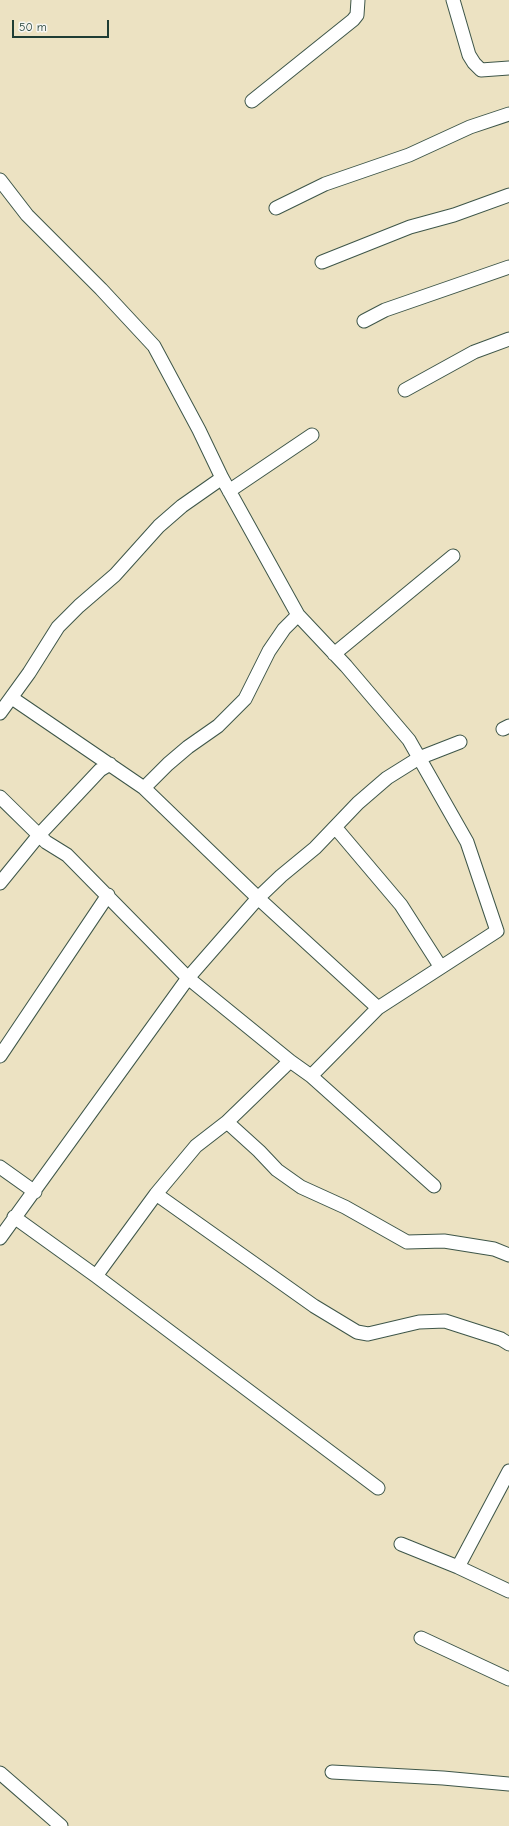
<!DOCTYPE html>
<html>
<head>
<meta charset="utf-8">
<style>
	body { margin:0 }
	#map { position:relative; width:509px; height:1826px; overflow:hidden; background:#ece2c2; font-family:"Comic Neue",sans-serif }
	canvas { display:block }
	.scale { position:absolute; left:12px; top:20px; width:97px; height:18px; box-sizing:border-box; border:2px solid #1f3d34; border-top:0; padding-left:5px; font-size:12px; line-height:14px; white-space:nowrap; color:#1f3d34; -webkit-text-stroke:3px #f6f6f2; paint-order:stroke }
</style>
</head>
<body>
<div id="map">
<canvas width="509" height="1826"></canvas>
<div class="scale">50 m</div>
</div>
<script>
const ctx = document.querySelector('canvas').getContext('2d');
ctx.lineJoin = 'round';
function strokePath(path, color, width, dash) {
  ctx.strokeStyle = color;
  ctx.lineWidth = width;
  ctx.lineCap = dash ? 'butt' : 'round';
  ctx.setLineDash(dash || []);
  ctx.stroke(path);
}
const minor = new Path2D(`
	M453 0 469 55 474 63 481 70 509 68
	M252 101 353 20 357 15 358 0
	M0 180 27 215 101 289 154 346 199 430 222 478 298 615 346 666 409 740 467 842 497 931 378 1008 311 1076
	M276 208 325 184 409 155 470 127 509 114
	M322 262 410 227 454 215 509 195
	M364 321 385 310 509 267
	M405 390 474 352 509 339
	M229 491 312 435
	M334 654 453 556
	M12 698 144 788 258 898 378 1008
	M0 713 29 673 58 627 79 606 115 575 159 526 182 506 222 478
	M503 729 509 726
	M144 788 168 764 188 747 218 726 245 699 269 651 284 629 298 615
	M0 797 46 842 67 855 188 978 290 1061 311 1076 434 1186
	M335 827 401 905 440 966
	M0 883 39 835 100 770 110 764
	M0 1056 108 895
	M227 1122 259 1151 277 1170 301 1187 345 1207 407 1242 444 1241 494 1249 509 1255
	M0 1167 35 1192
	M156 1194 314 1306 357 1332 368 1334 419 1322 445 1321 501 1339 509 1344
	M14 1217 96 1276 378 1488
	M0 1238 188 978 258 898 281 876 315 848 358 803 387 778 419 758 460 742
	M96 1276 156 1194 196 1146 227 1122 290 1061
	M401 1544 458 1567 509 1591
	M458 1567 509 1471
	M421 1638 509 1679
	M332 1772 443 1778 509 1784
	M0 1773 61 1826`);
strokePath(minor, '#3e5649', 15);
strokePath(minor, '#fff', 13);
</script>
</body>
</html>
